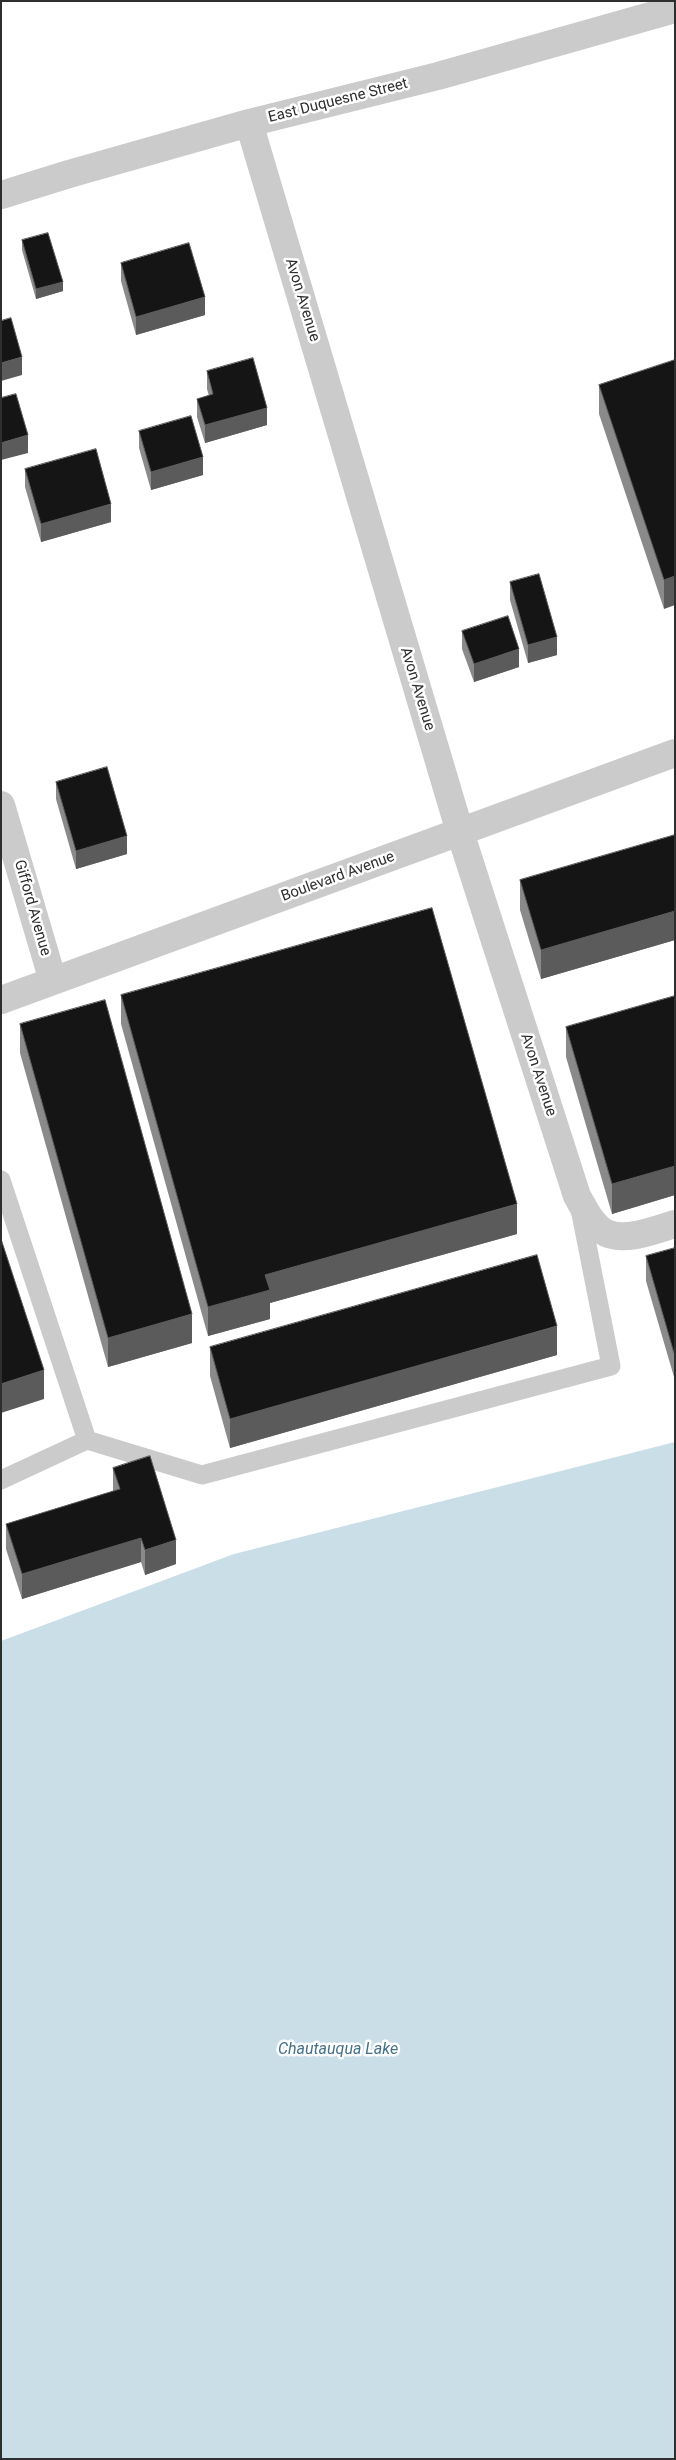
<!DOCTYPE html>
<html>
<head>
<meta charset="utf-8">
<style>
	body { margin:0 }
	#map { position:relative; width:676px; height:2460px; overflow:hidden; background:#fff; font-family:Roboto,sans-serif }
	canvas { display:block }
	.frame { position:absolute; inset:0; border:2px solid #2e2e2e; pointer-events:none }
</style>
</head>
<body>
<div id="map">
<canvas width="676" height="2460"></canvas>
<div class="frame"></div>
</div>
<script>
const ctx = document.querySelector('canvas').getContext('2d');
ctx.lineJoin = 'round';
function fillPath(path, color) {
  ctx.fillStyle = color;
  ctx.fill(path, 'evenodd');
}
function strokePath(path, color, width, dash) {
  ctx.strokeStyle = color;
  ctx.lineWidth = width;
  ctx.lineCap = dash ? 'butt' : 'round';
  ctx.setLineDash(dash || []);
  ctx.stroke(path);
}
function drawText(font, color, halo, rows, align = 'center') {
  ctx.font = font + ' Roboto,sans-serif';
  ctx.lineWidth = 5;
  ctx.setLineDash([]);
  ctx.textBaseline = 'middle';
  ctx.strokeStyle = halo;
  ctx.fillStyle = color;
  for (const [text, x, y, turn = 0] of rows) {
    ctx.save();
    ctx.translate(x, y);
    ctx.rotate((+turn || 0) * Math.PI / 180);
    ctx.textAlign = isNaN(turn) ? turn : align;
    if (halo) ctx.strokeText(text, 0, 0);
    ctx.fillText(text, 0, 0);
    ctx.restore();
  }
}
fillPath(new Path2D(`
	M675 1442V2459H1V1641L234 1554Z`), '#cadee8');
strokePath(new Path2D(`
	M1 1180 87 1440 202 1475 611 1366 580 1209
	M1 1480 87 1440`), '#cbcbcb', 19);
strokePath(new Path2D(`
	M249 123 460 832 577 1196C584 1208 592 1226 606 1233 626 1242 655 1230 675 1224
	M1 195 69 174 249 123 438 76 675 9
	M1 805 53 981
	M1 1000 675 753`), '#cbcbcb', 28);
fillPath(new Path2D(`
	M22 240 63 291 36 299 22 250Z
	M121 263 205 315 136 335 121 281Z
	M675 360 664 609 599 414V385Z
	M207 371 267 425 205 443 197 417V399L209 396 207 389Z
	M139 431 203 475 151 490 139 448Z
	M25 469 111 522 41 542 25 487Z
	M510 582 557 655 528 663 510 600Z
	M462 631 519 667 474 682 462 649Z
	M56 782 127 854 76 869 56 799Z
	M675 835V940L541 979 520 910V880Z
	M121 995 517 1234 270 1303V1319L208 1336 121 1024Z
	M675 996V1195L612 1214 566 1057V1027Z
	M20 1024 192 1343 108 1367 20 1053Z
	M675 1248V1377H674L646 1281V1256Z
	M210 1347 557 1355 230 1448 210 1376Z
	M113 1468 176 1564 145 1575 141 1562 22 1599 6 1549V1524L113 1491Z`), '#8a8a8a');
fillPath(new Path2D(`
	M63 282V291L36 299V289Z
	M205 297V315L136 335V317Z
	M22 357V375L1 381V363Z
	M267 408V425L205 443V425Z
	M28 435V453L1 460V443Z
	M203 457V475L151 490V472Z
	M111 504V522L41 542V524Z
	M675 576V605L664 609V580Z
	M557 637V655L528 663V645Z
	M519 649V667L474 682V664Z
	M127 836V854L76 869V851Z
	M675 911V940L541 979V950Z
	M675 1166V1195L612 1214V1184Z
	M517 1204V1234L270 1303V1319L208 1336V1307L265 1275Z
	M192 1314V1343L108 1367V1338Z
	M557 1326V1355L230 1448V1419Z
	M674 1353H675L674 1377Z
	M44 1370V1399L1 1413V1384Z
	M141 1538V1562L22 1599V1574Z
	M176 1540V1564L145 1575V1550Z`), '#5b5b5b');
const building = new Path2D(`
	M48 233 63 282 36 289 22 240Z
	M189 243 205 297 136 317 121 263Z
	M11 318 22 357 1 363V321Z
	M253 358 267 408 205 425 197 399 213 394 207 371Z
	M675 360V576L664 580 599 385Z
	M16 394 28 435 1 443V398Z
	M191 416 203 457 151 472 139 431Z
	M96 449 111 504 41 524 25 469Z
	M539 574 557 637 528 645 510 582Z
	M508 616 519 649 474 664 462 631Z
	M107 767 127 836 76 851 56 782Z
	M675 835V911L541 950 520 880Z
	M432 908 517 1204 265 1275 270 1290 208 1307 121 995Z
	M675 996V1166L612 1184 566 1027Z
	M105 1000 192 1314 108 1338 20 1024Z
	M1 1239 44 1370 1 1384Z
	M675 1248V1353H674L646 1256Z
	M537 1255 557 1326 230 1419 210 1347Z
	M150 1456 176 1540 145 1550 141 1538 22 1574 6 1524 120 1489 113 1468Z`);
fillPath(building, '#151515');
strokePath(building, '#5b5b5b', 1);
drawText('15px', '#2e2e2e', '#fff', [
	["East Duquesne Street",338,101,-14],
	["Avon Avenue",302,300,73],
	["Avon Avenue",417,689,73],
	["Boulevard Avenue",338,877,-20],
	["Gifford Avenue",32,908,74],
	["Avon Avenue",538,1075,72]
]);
drawText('italic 16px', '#447188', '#fff', [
	["Chautauqua Lake",338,2050]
]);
</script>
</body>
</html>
